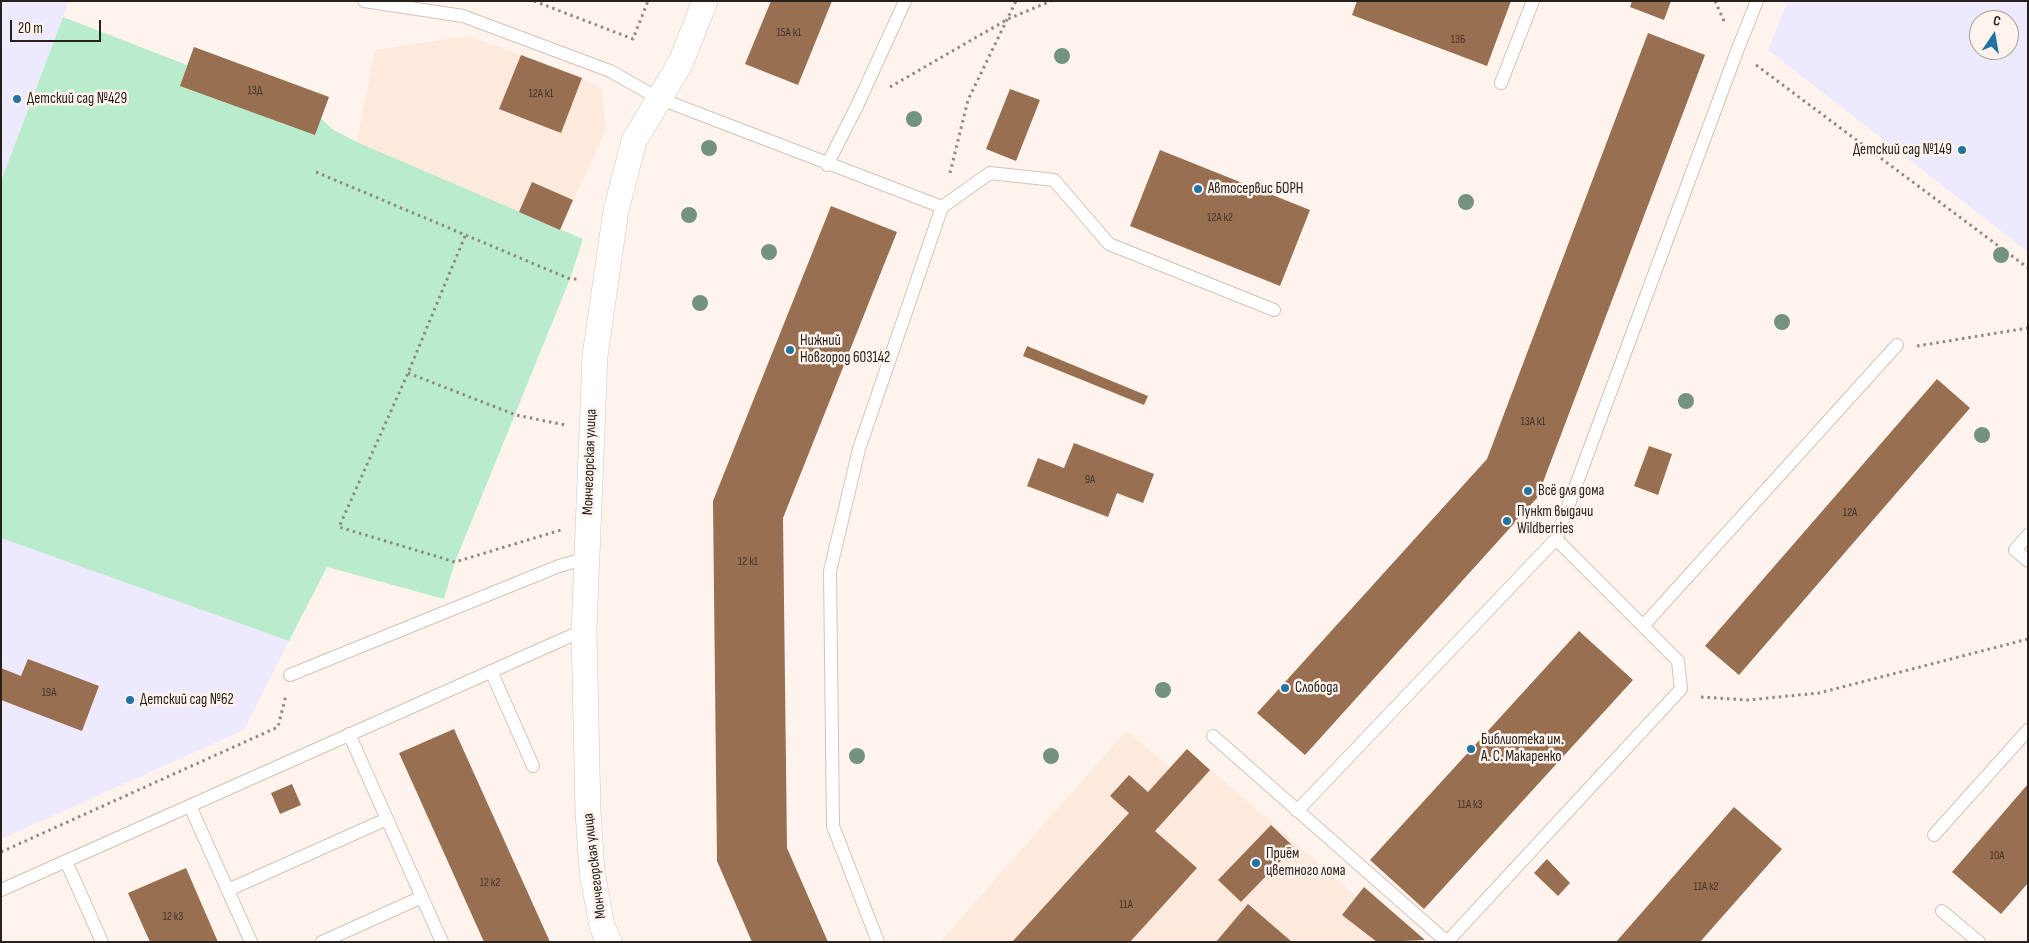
<!DOCTYPE html>
<html>
<head>
<meta charset="utf-8">
<style>
	body { margin:0 }
	#map { position:relative; width:2029px; height:943px; overflow:hidden; background:#fef4ed; font-family:"Sofia Sans Condensed",sans-serif }
	canvas { display:block }
	.frame { position:absolute; inset:0; border:2px solid #27211d; pointer-events:none }
	.north { position:absolute; left:1969px; top:10px; width:50px; height:50px; box-sizing:border-box; background:#fef4ed; border:1px solid #a8a09a; border-radius:50%; rotate:12deg; font-size:14px; font-weight:700; line-height:20px; text-align:center; color:#27211d }
	.north::after { content:''; display:block; margin:auto; width:18px; height:22px; background:#2074a4; clip-path:polygon(50% 0,100% 100%,50% 72%,0 100%) }
	.scale { position:absolute; left:10px; top:20px; width:91px; height:22px; box-sizing:border-box; border:2px solid #27211d; border-top:0; padding-left:6px; font-size:15px; line-height:18px; white-space:nowrap; color:#27211d; -webkit-text-stroke:4px #fef4ed; paint-order:stroke }
</style>
</head>
<body>
<div id="map">
<canvas width="2029" height="943"></canvas>
<div class="frame"></div>
<div class="north">С</div>
<div class="scale">20 m</div>
</div>
<script>
const ctx = document.querySelector('canvas').getContext('2d');
ctx.lineJoin = 'round';
function fillPath(path, color) {
  ctx.fillStyle = color;
  ctx.fill(path, 'evenodd');
}
function strokePath(path, color, width, dash) {
  ctx.strokeStyle = color;
  ctx.lineWidth = width;
  ctx.lineCap = dash ? 'butt' : 'round';
  ctx.setLineDash(dash || []);
  ctx.stroke(path);
}
function drawText(font, color, halo, rows, align = 'center') {
  ctx.font = font + ' "Sofia Sans Condensed",sans-serif';
  ctx.lineWidth = 5;
  ctx.setLineDash([]);
  ctx.textBaseline = 'middle';
  ctx.strokeStyle = halo;
  ctx.fillStyle = color;
  for (const [text, x, y, turn = 0] of rows) {
    ctx.save();
    ctx.translate(x, y);
    ctx.rotate((+turn || 0) * Math.PI / 180);
    ctx.textAlign = isNaN(turn) ? turn : align;
    if (halo) ctx.strokeText(text, 0, 0);
    ctx.fillText(text, 0, 0);
    ctx.restore();
  }
}
fillPath(new Path2D(`
	M469 36 582 78 602 89 606 129 560 230 357 142 375 50Z
	M1126 731 1170 767 1187 749 1356 896 1364 887 1425 942H940Z`), '#fdeadd');
fillPath(new Path2D(`
	M1 1H69L1 181Z
	M1788 1H2028V252L1768 50ZM1979 20H2009V50H1979Z
	M1 538 289 641 244 730 1 839Z`), '#ede9ff');
fillPath(new Path2D(`
	M63 17 187 65 194 47 329 97 321 118 332 129 357 142 583 239 570 279 455 562 444 599 327 567 289 641 1 538V181Z`), '#b9eccd');
fillPath(new Path2D(`
	M771 1H832L798 85 745 64Z
	M1357 1H1511L1487 66 1352 15Z
	M1632 1H1671L1664 20 1630 7Z
	M1648 33 1705 55 1537 498 1305 755 1257 713 1487 459Z
	M194 47 329 97 315 135 180 86Z
	M521 55 582 78 561 133 499 109Z
	M1010 89 1040 100 1016 161 986 149Z
	M1160 150 1310 210 1280 286 1130 226Z
	M532 182 573 200 560 230 519 212Z
	M831 206 897 232 783 518 787 848 828 942H752L717 861 713 501Z
	M1027 346 1148 396 1144 405 1023 356Z
	M1937 379 1970 408 1739 675 1705 646Z
	M1074 443 1154 474 1143 503 1117 493 1108 517 1027 486 1038 458 1064 468Z
	M1649 446 1672 454 1658 495 1634 486Z
	M1579 631 1633 680 1424 909 1370 860Z
	M28 659 99 686 82 731 1 700V668L21 676Z
	M454 729 550 942H484L399 753Z
	M1187 749 1210 770 1155 831 1197 868 1130 942H1012L1129 813 1110 796 1129 775 1148 792Z
	M292 784 301 805 280 814 271 793Z
	M2028 784V883L2001 914 1952 872Z
	M1734 807 1782 849 1700 942H1616Z
	M1271 825 1294 847 1241 902 1218 880Z
	M1547 859 1570 883 1558 896 1534 873Z
	M186 868 218 942H150L128 893Z
	M1364 887 1425 940 1377 942 1342 915Z
	M1248 904 1292 942H1216Z`), '#986f50');
const service = new Path2D(`
	M364 1 463 16 610 71 658 98 942 207 859 449 830 571 833 826 878 942
	M1501 83 1533 1
	M827 165 857 106 905 1
	M942 207 990 173 1054 180 1109 244 1274 310
	M2028 535 2015 550 2028 561
	M1643 626 1897 345
	M491 671 533 766
	M290 675 559 566 587 558
	M349 734 442 942
	M1213 736 1447 942
	M190 806 251 942
	M1297 811 1556 539
	M1934 835 2028 730
	M66 861 102 942
	M1 890 584 630
	M228 890 387 819
	M1942 911 1979 942
	M322 942 422 897
	M1447 942 1681 689 1678 661 1556 539 1737 51 1757 1`);
const minor = new Path2D(`
	M609 942 602 926 592 872 588 812 584 630 595 356 616 210 634 141 681 62 705 1`);
strokePath(service, '#d2c3b8', 14);
strokePath(minor, '#d2c3b8', 26);
strokePath(new Path2D(`
	M534 1 633 39 648 1
	M1715 1 1725 23
	M1756 65 2028 268
	M890 87 1008 19 1051 1
	M316 172 570 279H578
	M950 173 968 100 1016 1
	M465 236 408 373 339 527 455 562 561 530
	M1917 346 2028 328
	M408 373 516 415 565 425
	M1701 697 1748 700 1819 693 2028 639
	M1 852 278 727 286 695`), '#908983', 3, [2.5, 4]);
strokePath(service, '#fff', 12);
strokePath(minor, '#fff', 25);
ctx.fillStyle = '#739280';
for (const [x, y] of [
	[1062,56],
	[914,119],
	[709,148],
	[1466,202],
	[689,215],
	[769,252],
	[2001,255],
	[700,303],
	[1782,322],
	[1686,401],
	[1982,435],
	[1163,690],
	[857,756],
	[1051,756]
]) {
  ctx.beginPath();
  ctx.arc(x, y, 8, 0, 2 * Math.PI);
  ctx.fill();
}
for (const [x, y, r, color] of [
	[17,99,5,"#2074a4"],
	[1962,150,5,"#2074a4"],
	[1198,189,5,"#2074a4"],
	[790,350,5,"#2074a4"],
	[1528,491,5,"#2074a4"],
	[1507,521,5,"#2074a4"],
	[1285,688,5,"#2074a4"],
	[130,700,5,"#2074a4"],
	[1471,749,5,"#2074a4"],
	[1256,863,5,"#2074a4"]
]) {
  const dot = new Path2D();
  dot.arc(x, y, r, 0, 2 * Math.PI);
  ctx.fillStyle = color;
  ctx.fill(dot);
  strokePath(dot, '#fef4ed', 2);
}
drawText('12px', '#43342a', null, [
	["15А к1",789,33],
	["13Б",1458,40],
	["13Д",255,91],
	["12А к1",541,94],
	["12А к2",1220,218],
	["13А к1",1533,422],
	["9А",1090,480],
	["12А",1850,513],
	["12 к1",748,562],
	["19А",49,693],
	["11А к3",1470,805],
	["10А",1997,856],
	["12 к2",490,883],
	["11А к2",1706,887],
	["11А",1126,905],
	["12 к3",173,917]
]);
drawText('15px', '#27211d', '#fef4ed', [
	["Детский сад №429",27,99],
	["Детский сад №149",1952,150,"right"],
	["Автосервис БОРН",1208,189],
	["Нижний",800,341],
	["Новгород 603142",800,358],
	["Всё для дома",1538,491],
	["Пункт выдачи",1517,512],
	["Wildberries",1517,529],
	["Слобода",1295,688],
	["Детский сад №62",140,700],
	["Библиотека им.",1481,740],
	["А. С. Макаренко",1481,757],
	["Приём",1266,854],
	["цветного лома",1266,871]
], 'left');
drawText('15px', '#27211d', '#fef4ed', [
	["Мончегорская улица",590,462,-88],
	["Мончегорская улица",595,866,-97]
]);
</script>
</body>
</html>
